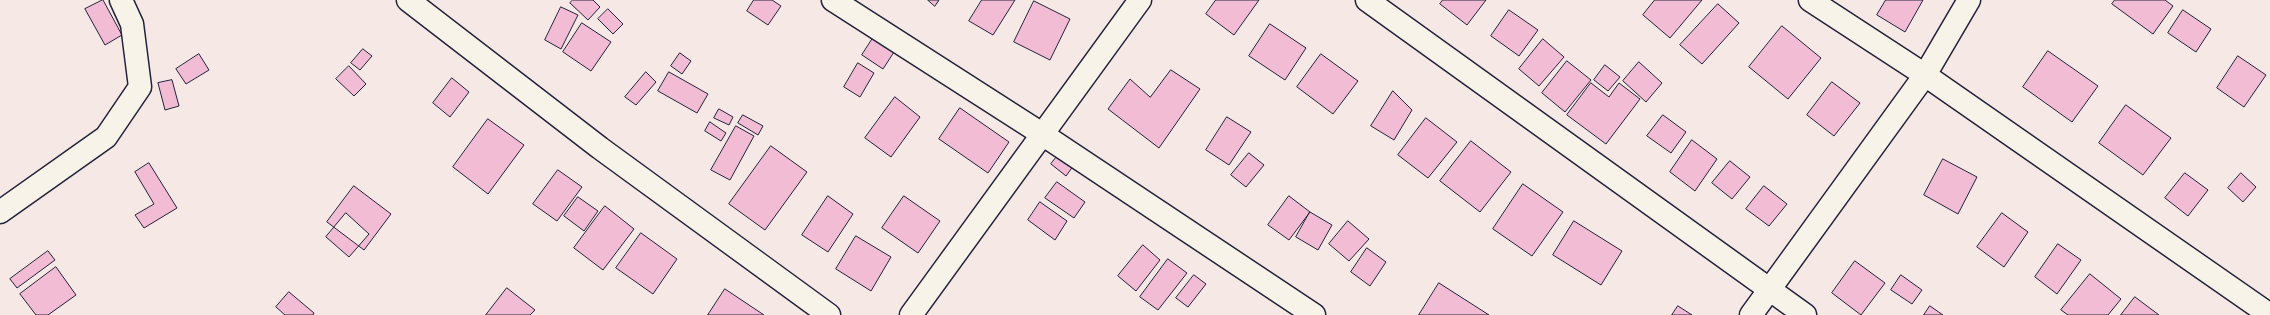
<!DOCTYPE html>
<html>
<head>
<meta charset="utf-8">
<style>
	body { margin:0 }
	canvas { display:block; background:#f6e8e4 }
</style>
</head>
<body>
<canvas width="2270" height="315"></canvas>
<script>
const ctx = document.querySelector('canvas').getContext('2d');
ctx.lineJoin = 'round';
function fillPath(path, color) {
  ctx.fillStyle = color;
  ctx.fill(path, 'evenodd');
}
function strokePath(path, color, width, dash) {
  ctx.strokeStyle = color;
  ctx.lineWidth = width;
  ctx.lineCap = dash ? 'butt' : 'round';
  ctx.setLineDash(dash || []);
  ctx.stroke(path);
}
const building = new Path2D(`
	M103 0 122 35 105 45 85 9Z
	M573 0H593L600 7 588 20 570 3Z
	M754 0H772L781 6 768 25 747 11Z
	M928 0H939L935 6Z
	M982 0H1015L993 35 969 21Z
	M1216 0H1259L1234 35 1206 14Z
	M1443 0H1486L1467 25 1440 4Z
	M1655 0H1702L1670 38 1643 15Z
	M1886 0H1923L1905 32 1877 15Z
	M2115 0H2165L2173 6 2153 34 2112 4Z
	M1034 1 1070 19 1050 60 1014 42Z
	M1718 4 1739 23 1702 64 1680 45Z
	M561 7 578 15 561 49 545 40Z
	M608 9 623 24 613 34 598 19Z
	M1509 10 1538 30 1519 56 1491 36Z
	M2183 10 2211 29 2196 52 2168 33Z
	M582 23 611 42 591 71 563 52Z
	M1270 24 1306 48 1285 80 1249 56Z
	M1782 26 1821 58 1788 99 1749 67Z
	M873 38 894 52 883 69 862 55Z
	M1543 39 1564 57 1539 86 1519 69Z
	M363 49 372 56 360 70 351 63Z
	M2048 51 2098 86 2072 122 2023 87Z
	M680 53 691 61 682 74 671 66Z
	M199 54 209 70 186 84 176 69Z
	M1321 54 1358 81 1333 114 1297 87Z
	M2238 56 2266 75 2244 107 2217 88Z
	M1567 61 1591 80 1565 112 1542 93Z
	M1639 62 1662 83 1646 102 1623 81Z
	M858 63 874 73 860 97 844 87Z
	M1605 65 1620 77 1608 91 1594 80Z
	M349 66 366 84 354 96 336 79Z
	M1171 70 1200 89 1159 148 1108 109 1130 79 1150 97Z
	M646 72 656 82 636 105 625 97Z
	M669 72 708 94 697 113 658 91Z
	M452 78 469 92 450 117 433 103Z
	M172 80 179 106 165 110 158 83Z
	M1832 82 1860 103 1834 136 1807 115Z
	M1591 83 1609 97 1619 83 1640 99 1606 144 1567 115Z
	M1393 91 1412 110 1394 140 1371 126Z
	M895 97 920 117 891 157 865 138Z
	M2126 105 2171 138 2143 175 2099 143Z
	M960 108 1009 142 988 173 939 139Z
	M719 109 733 117 729 125 714 118Z
	M743 115 763 126 758 135 738 123Z
	M1663 115 1686 132 1671 153 1647 136Z
	M1227 117 1251 132 1229 165 1206 150Z
	M1426 118 1457 142 1428 178 1398 155Z
	M488 119 524 145 488 194 453 167Z
	M710 122 726 133 721 141 705 131Z
	M736 126 754 136 730 180 711 170Z
	M1692 140 1717 159 1695 191 1670 172Z
	M1471 141 1511 172 1480 212 1440 181Z
	M771 146 807 172 765 230 729 204Z
	M1249 153 1264 165 1246 187 1231 175Z
	M1059 154 1074 165 1066 176 1051 164Z
	M1943 159 1977 177 1958 214 1924 195Z
	M1730 161 1750 177 1732 199 1712 183Z
	M149 163 177 208 144 228 135 215 154 204 135 172Z
	M558 170 582 187 557 221 533 204Z
	M2185 173 2208 190 2188 216 2165 198Z
	M2241 173 2256 187 2243 202 2228 188Z
	M1057 182 1085 202 1074 218 1045 198Z
	M1523 184 1563 212 1532 256 1493 229Z
	M354 186 391 214 364 250 327 222Z
	M1764 186 1787 204 1769 226 1746 209Z
	M828 196 853 214 828 252 802 235Z
	M904 196 940 221 918 253 882 228Z
	M1289 196 1310 212 1289 240 1268 225Z
	M578 197 598 211 584 231 564 216Z
	M1040 202 1067 221 1055 240 1028 220Z
	M605 206 634 229 603 270 574 248Z
	M1310 212 1332 225 1318 250 1296 237Z
	M346 213 369 234 349 257 326 237Z
	M2002 213 2028 232 2004 267 1977 247Z
	M1348 221 1369 239 1349 261 1329 244Z
	M1574 221 1622 251 1601 285 1553 255Z
	M641 233 677 259 653 294 616 268Z
	M856 236 891 257 871 291 836 269Z
	M2058 244 2081 260 2057 294 2035 277Z
	M1143 245 1160 260 1136 291 1118 276Z
	M1367 248 1386 262 1370 286 1351 272Z
	M48 251 55 260 17 288 10 279Z
	M1168 259 1187 273 1158 310 1140 297Z
	M1855 261 1885 283 1861 315 1832 293Z
	M56 267 76 295 48 315H36L20 294Z
	M2090 274 2121 299 2108 315H2068L2061 310Z
	M1194 275 1206 284 1188 307 1176 298Z
	M1901 275 1922 290 1912 304 1891 290Z
	M1439 283 1489 315H1419Z
	M507 288 535 310 530 315H486Z
	M725 289 764 315H708Z
	M289 292 314 313 313 315H285L276 307Z
	M2135 297 2159 315H2121Z
	M1678 306 1692 315H1672Z
	M1930 306 1943 315H1924Z`);
fillPath(building, '#f3bcd5');
strokePath(building, '#22223b', 1);
const street = new Path2D(`
	M408 0 600 148 829 315
	M833 0 1042 134 1314 315
	M1367 0 1805 315
	M1810 0 1925 75 2270 315
	M0 212 106 137 140 87 132 24 121 0
	M911 315 1140 0
	M1751 315 1925 75 1969 0`);
strokePath(street, '#22223b', 25);
strokePath(street, '#f7f3e8', 22);
</script>
</body>
</html>
